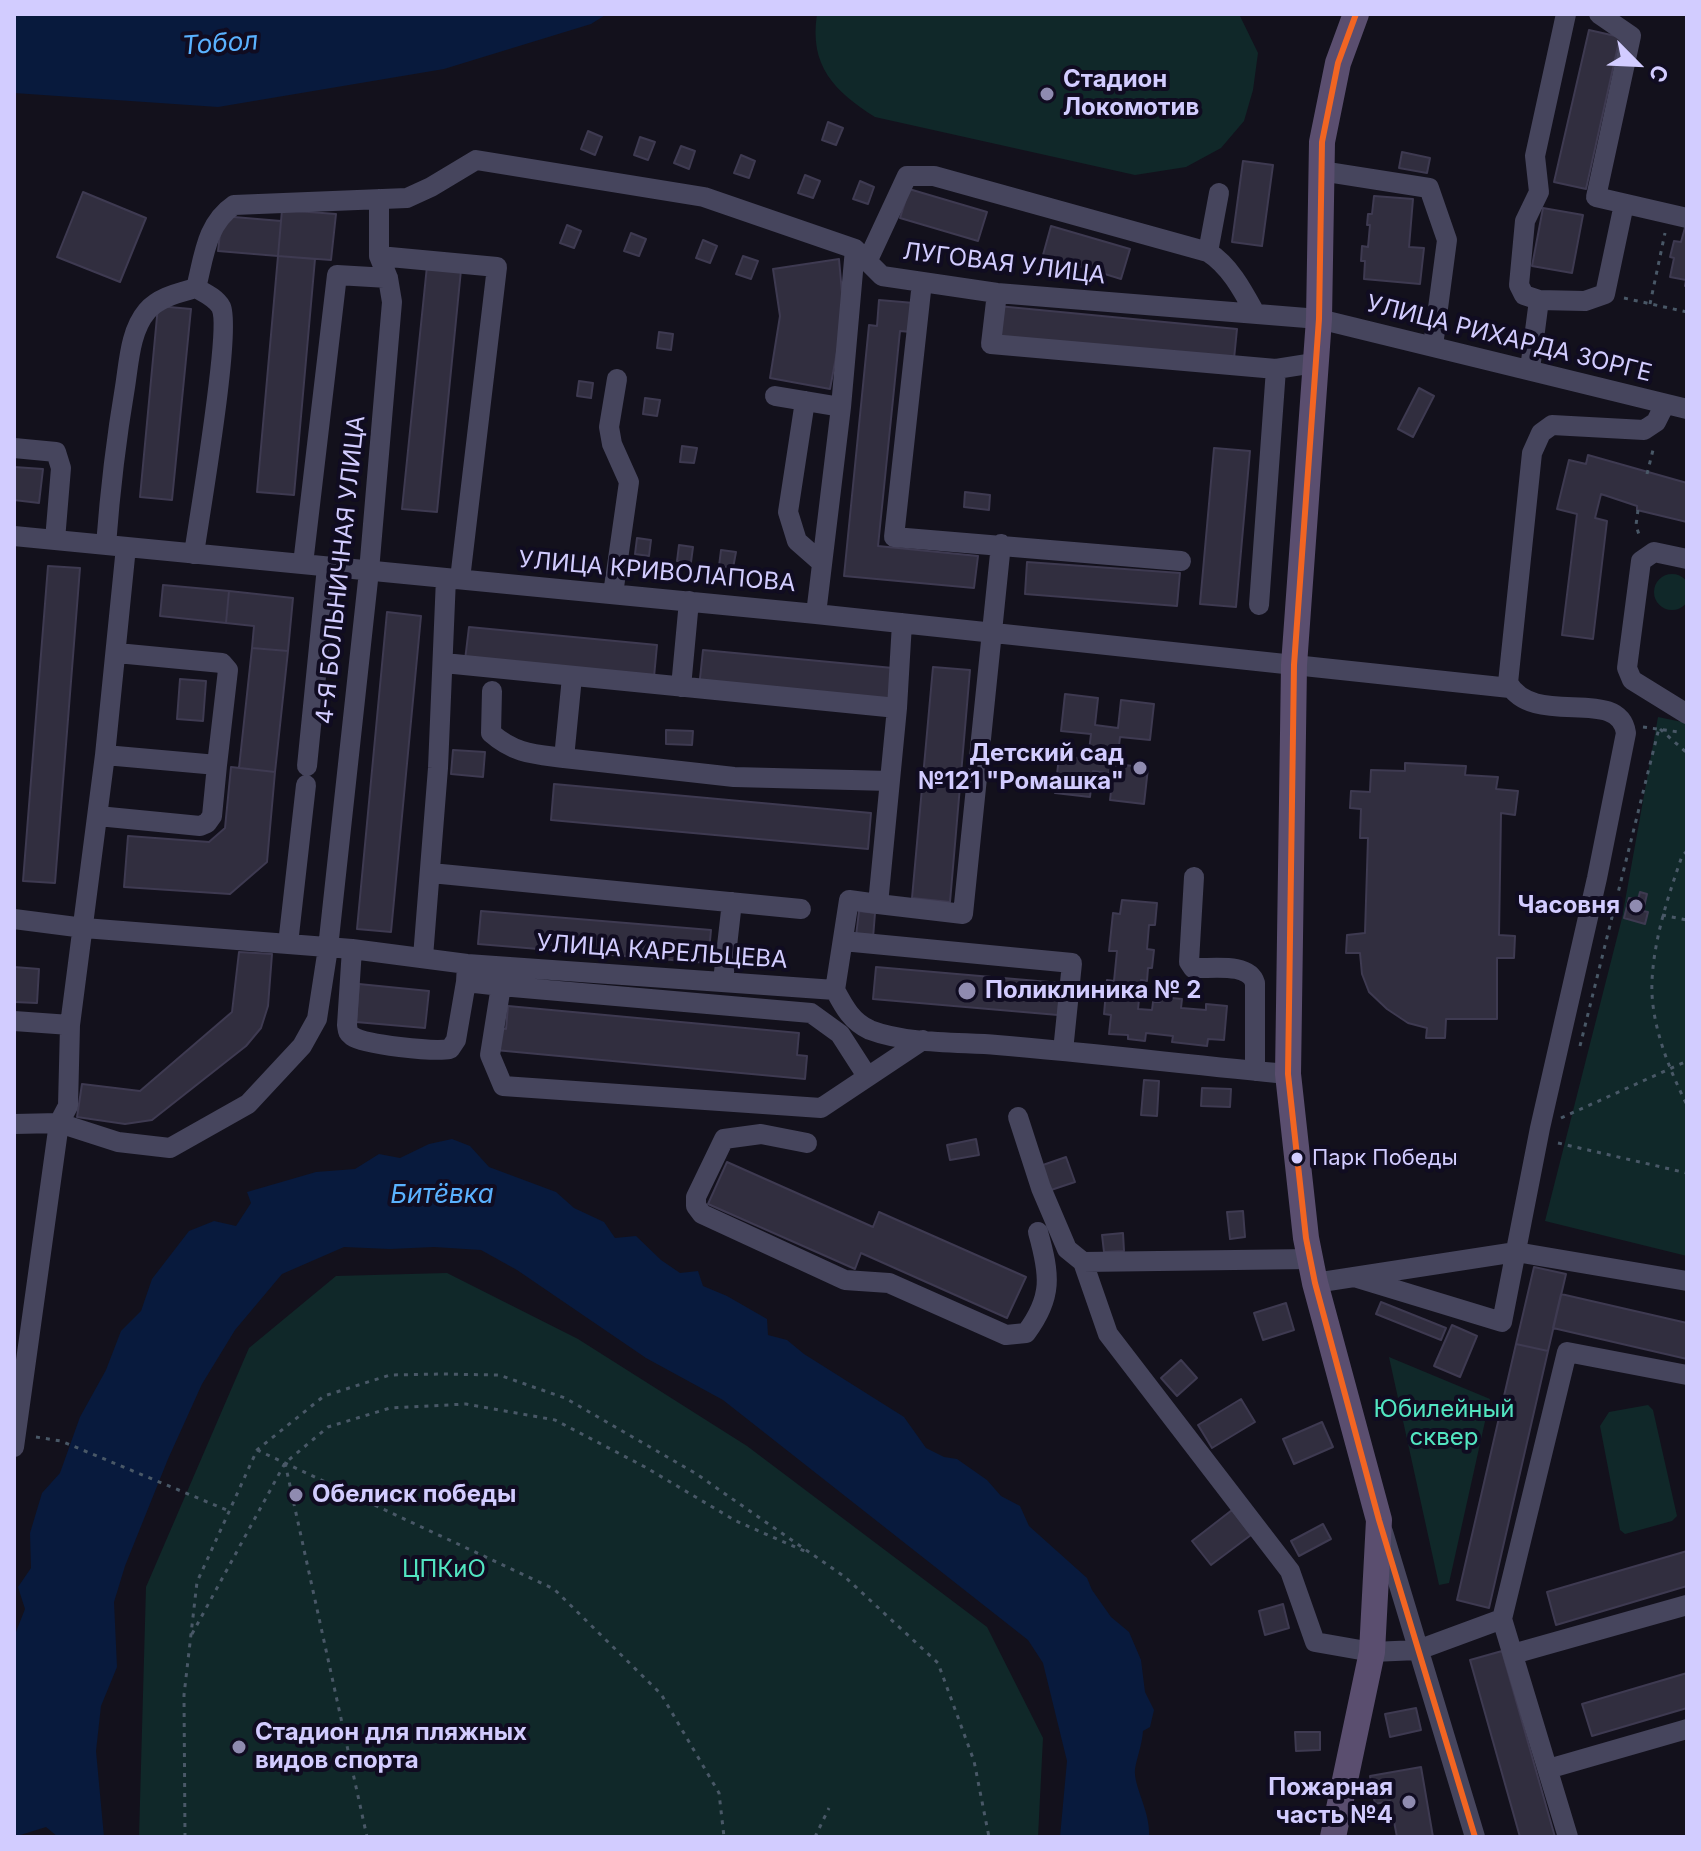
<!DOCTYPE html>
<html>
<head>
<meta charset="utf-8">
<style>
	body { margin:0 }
	#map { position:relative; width:1701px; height:1851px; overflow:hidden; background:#13111c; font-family:Inter,sans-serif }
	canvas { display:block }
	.frame { position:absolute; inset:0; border:16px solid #d2ccff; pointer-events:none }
	.north { position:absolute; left:1597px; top:24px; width:80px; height:80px; -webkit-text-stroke:6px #100c21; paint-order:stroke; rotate:114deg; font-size:22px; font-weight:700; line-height:32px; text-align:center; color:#d2ccff }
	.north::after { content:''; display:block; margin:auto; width:28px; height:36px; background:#d2ccff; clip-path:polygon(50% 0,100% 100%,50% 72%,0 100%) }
</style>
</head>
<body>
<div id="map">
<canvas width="1701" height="1851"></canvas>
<div class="frame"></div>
<div class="north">С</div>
</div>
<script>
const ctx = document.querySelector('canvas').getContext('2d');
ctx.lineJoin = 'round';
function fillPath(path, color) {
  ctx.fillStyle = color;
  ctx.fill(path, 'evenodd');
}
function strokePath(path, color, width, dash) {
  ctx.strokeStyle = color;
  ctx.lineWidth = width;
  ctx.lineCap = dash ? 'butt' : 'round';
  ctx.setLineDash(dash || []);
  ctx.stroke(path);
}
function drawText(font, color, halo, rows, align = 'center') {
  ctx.font = font + ' Inter,sans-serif';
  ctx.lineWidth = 8;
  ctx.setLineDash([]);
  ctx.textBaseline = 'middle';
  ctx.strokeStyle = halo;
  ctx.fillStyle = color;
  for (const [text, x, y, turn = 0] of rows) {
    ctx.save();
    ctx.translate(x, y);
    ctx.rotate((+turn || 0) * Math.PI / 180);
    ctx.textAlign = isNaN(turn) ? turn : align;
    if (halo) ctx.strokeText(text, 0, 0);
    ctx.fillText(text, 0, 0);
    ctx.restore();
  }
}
fillPath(new Path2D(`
	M817 14H1239L1258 53 1253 90 1244 121 1221 148 1186 167 1135 175 875 117C834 91 809 66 817 14Z
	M1654 592a18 18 0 1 1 36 0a18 18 0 1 1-36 0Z
	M1658 717 1687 723V1256L1545 1221 1622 918Z
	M447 1273 578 1339 747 1446 987 1627 1043 1738 1038 1837H139L146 1587 249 1348 336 1276Z
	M1389 1357 1490 1399 1449 1583 1439 1585Z
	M1648 1405 1653 1410 1677 1516 1672 1521 1625 1534 1620 1530 1600 1426 1609 1412Z`), '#102829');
fillPath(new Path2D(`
	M14 14H607L591 24 444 69 218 107 14 93Z
	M452 1139 470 1146 489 1167 556 1192 574 1208 604 1222 615 1238 636 1236 661 1260 680 1273 698 1271 703 1286 727 1296 767 1319 768 1335 787 1340 804 1354 904 1417 926 1448 944 1457 957 1459 987 1480 1001 1496 1020 1506 1029 1526 1087 1578 1092 1590 1111 1617 1129 1632 1141 1660 1145 1692 1154 1710 1150 1727 1143 1731C1142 1745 1137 1757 1135 1769 1133 1786 1151 1812 1149 1837H1060L1067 1761 1043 1663 1028 1640 723 1400 646 1358 517 1270 481 1250 434 1247 390 1249 344 1247 282 1274 235 1330 202 1384 168 1459 125 1566 114 1602 117 1667 101 1706 96 1751 104 1837H58L46 1827 14 1837V1637L25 1609 18 1587 31 1568 30 1533 42 1493 60 1473 80 1417 106 1370 121 1331 141 1311 152 1279 189 1231 214 1221 236 1226 251 1203 247 1192 316 1172 355 1169 379 1154 400 1158 429 1144Z`), '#081a3d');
const building = new Path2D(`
	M1589 30 1620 37 1586 189 1554 182Z
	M828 122 843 128 836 145 822 140Z
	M588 131 602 137 595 155 581 149Z
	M640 137 655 142 648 160 634 155Z
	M681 146 695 151 689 169 674 163Z
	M1402 152 1430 158 1427 173 1399 168Z
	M741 155 755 161 749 178 734 173Z
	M1243 161 1273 165 1262 246 1232 242Z
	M805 175 820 181 813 198 798 193Z
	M860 181 874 187 868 204 853 199Z
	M909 189 987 212 978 241 900 218Z
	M83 192 146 218 120 282 57 257Z
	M1374 196 1413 199 1409 247 1424 248 1420 284 1364 279 1365 261H1361L1362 246 1368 247 1370 225H1367L1368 214H1372Z
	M1543 208 1583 215 1572 273 1532 266Z
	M282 210 336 214 331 260 278 256Z
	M222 216 281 221 278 256 218 251Z
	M1686 224H1687V286H1685L1686 280 1670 277 1674 258 1670 257 1674 241 1681 242Z
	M567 225 581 231 574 248 560 243Z
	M1051 226 1130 249 1121 279 1043 255Z
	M631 233 646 239 639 256 624 251Z
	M703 240 717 246 710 263 696 258Z
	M278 256 315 259 294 495 257 492Z
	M743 256 758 261 751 279 736 274Z
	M839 259 844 315 830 389 770 378 780 316 773 269Z
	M427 266 461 270 437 512 402 509Z
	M879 300 914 303 911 332 900 331 878 546 978 556 974 588 844 576 869 325 877 326Z
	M158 306 191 309 172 500 140 497Z
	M998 306 1237 329 1234 359 995 336Z
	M659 332 673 334 671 350 657 348Z
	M579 381 593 383 591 398 577 396Z
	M1419 388 1434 396 1413 437 1398 429Z
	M645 398 660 400 657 416 643 414Z
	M682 446 697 448 694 463 680 462Z
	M1214 448 1250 451 1236 607 1200 604Z
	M1588 455 1687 483V522L1637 510V506L1601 494 1595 518 1607 521 1593 639 1562 635 1577 514 1557 509 1569 460 1586 464Z
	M14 467 43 469 39 503 14 500Z
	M965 492 990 495 989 510 964 507Z
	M637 538 651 540 649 556 635 554Z
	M679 545 693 547 691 562 677 561Z
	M721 550 736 552 733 568 719 566Z
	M1027 562 1180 573 1177 606 1025 594Z
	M48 566 80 568 55 883 23 881Z
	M163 585 229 591 226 623 160 616Z
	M229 591 293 598 288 651 252 648 254 626 226 623Z
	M387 612 421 616 391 932 357 929Z
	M469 627 657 645 654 677 465 660Z
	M252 648 288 651 275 772 239 768Z
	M703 650 893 668 890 706 699 688Z
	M933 667 970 670 950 902 912 898Z
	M180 679 206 681 203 721 177 719Z
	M1065 694 1098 698 1095 725 1118 728 1121 700 1154 704 1150 740 1120 737 1117 764 1148 768 1144 804 1110 800 1113 774 1093 771 1090 797 1055 793 1059 756 1088 759 1091 734 1061 731Z
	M666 730 693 731 692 745 666 744Z
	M453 750 485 752 483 777 451 774Z
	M1405 763 1466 766 1465 775 1498 777 1496 789 1518 791 1515 815 1501 813 1499 935 1515 936 1514 958H1497V1019H1446L1445 1038H1426L1427 1028 1408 1023 1387 1009 1369 992 1362 974 1360 953H1346L1347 935 1365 933 1368 838H1360L1361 809 1350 808 1351 791 1370 792 1371 770 1405 771Z
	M231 767 275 772 267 862 230 894 124 887 128 836 209 842 225 828Z
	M554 784 871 813 868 849 551 820Z
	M1640 892 1647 894 1643 911 1648 912 1645 924 1624 918 1629 898 1638 900Z
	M1122 900 1157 903 1155 925H1149L1147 949 1154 950 1152 968H1148L1147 981 1141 980 1138 1009 1152 1010 1153 1002H1160L1161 997 1182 999 1181 1008 1206 1010V1004L1227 1006 1224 1040 1208 1039 1207 1046 1172 1042 1173 1036 1146 1033 1145 1041 1128 1039V1035L1109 1034 1111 1015 1104 1014 1107 980 1114 981 1117 951H1109L1113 913 1120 914Z
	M481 911 711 930 708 963 478 944Z
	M859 911 875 913 873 938 856 936Z
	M239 952 272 954 268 1006 261 1028 246 1046 152 1120 125 1124 77 1117 82 1084 140 1091 232 1012Z
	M14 967 39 969 37 1003 14 1002Z
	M876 967 1061 983 1058 1015 873 999Z
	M359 984 429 991 425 1028 356 1022Z
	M508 1006 799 1033 797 1055 807 1056 805 1079 495 1050 497 1028 506 1029Z
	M1144 1080 1159 1081 1157 1116 1141 1115Z
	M1202 1088 1231 1089 1230 1107 1201 1106Z
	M976 1139 979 1155 950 1160 947 1145Z
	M1066 1157 1075 1182 1048 1191 1040 1166Z
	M727 1162 873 1227 879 1212 1026 1277 1007 1318 861 1253 855 1269 708 1204Z
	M1243 1211 1245 1237 1230 1239 1227 1212Z
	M1123 1233 1124 1251 1104 1252 1102 1235Z
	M1534 1267 1566 1274 1548 1351 1516 1344Z
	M1561 1294 1687 1323V1359L1553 1328Z
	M1381 1302 1446 1328 1441 1340 1376 1314Z
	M1286 1303 1294 1330 1263 1340 1254 1313Z
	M1452 1325 1477 1336 1460 1377 1434 1366Z
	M1516 1344 1548 1351 1489 1608 1457 1600Z
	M1181 1360 1197 1378 1177 1396 1161 1378Z
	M1241 1399 1255 1422 1212 1448 1198 1425Z
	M1322 1422 1333 1447 1294 1464 1283 1439Z
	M1232 1510 1251 1535 1211 1565 1192 1541Z
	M1323 1524 1331 1539 1299 1556 1291 1541Z
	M1687 1551V1586L1556 1625 1547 1592Z
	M1283 1604 1289 1628 1265 1635 1259 1611Z
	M1502 1651 1555 1837H1520L1470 1660Z
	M1687 1673V1708L1592 1736 1582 1704Z
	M1416 1708 1421 1730 1390 1737 1385 1714Z
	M1295 1732H1320V1750L1296 1751Z
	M1421 1767 1433 1837H1397L1390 1801 1375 1804 1370 1776Z`);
fillPath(building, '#312e3f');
strokePath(building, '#3e3a51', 2);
strokePath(new Path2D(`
	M1624 298 1687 312
	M1650 304 1665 233
	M1647 474 1654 446
	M1638 510 1636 525 1640 538
	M1643 727 1679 732
	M1660 729 1687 753
	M1687 851 1682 856C1668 897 1654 938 1652 981 1650 1023 1669 1069 1687 1105
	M1662 915 1687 920
	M1580 1046 1659 728
	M1561 1118 1687 1061
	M1558 1143 1687 1173
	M36 1437 61 1441 229 1511
	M257 1450 554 1589 661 1694 719 1793 724 1837
	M285 1463 367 1837
	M192 1634 285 1463 328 1427 390 1408 466 1404 555 1420 645 1467 736 1521 809 1553
	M185 1837 184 1695 197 1582 257 1450 324 1396 390 1375 441 1374 499 1375 565 1398 695 1473 845 1577 938 1663 974 1761 989 1837
	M815 1837 829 1808`), '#495867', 3, [4, 6]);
strokePath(new Path2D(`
	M1599 14 1631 36 1596 197 1687 218
	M1321 171 1429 188 1447 240 1433 346
	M1208 252 1219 193
	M379 256 497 267 460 579
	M867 262 907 176H934L1208 252C1230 266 1243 291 1255 313
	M922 282 894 537 1181 561
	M997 293 991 344 1276 369 1314 363
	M1539 300 1524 295 1519 285 1525 221 1539 192 1535 156 1566 14
	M1530 369 1539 300 1585 301 1605 294 1624 204
	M775 396 841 407
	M805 401 788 512 797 541 822 563
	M14 448 56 452 61 468 55 540
	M14 536 816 614 1510 688
	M106 545C110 492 116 440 125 387 129 362 130 331 147 311 159 297 179 293 196 288 204 257 206 224 234 205L407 198 431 187 476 160 704 197 855 249 882 276 997 293 1319 319 1687 409
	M194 554C199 518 232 328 221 307 216 298 205 293 196 288
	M1687 559 1654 552 1641 561 1627 668 1632 680 1687 714
	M303 564 337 275 388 278
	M613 594 629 482 612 444 609 427 617 379
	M1259 605 1276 369
	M816 614 841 407 855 249
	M444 663 897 708
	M572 677 564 758 734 777 890 781
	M681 687 689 601
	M492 691 491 733C515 754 534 754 564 758
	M105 755 217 765 228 670 222 663 117 653
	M307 766 327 567
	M98 816 200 826 207 823 212 816 217 765
	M431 873 801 909
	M1194 877 1189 962 1193 968C1211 969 1249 962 1255 983V1071
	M878 904 963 914 1001 544
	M14 919 84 928 352 949 467 964 835 990
	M843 941 1072 963 1063 1051
	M288 944 306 785
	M352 949 347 1025C348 1031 347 1032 352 1036 365 1045 434 1052 450 1049L456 1040 466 982
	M423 957 438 768 446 578
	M467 964 466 982 501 986 490 1055 503 1086 821 1108 923 1040
	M723 981 732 902
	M501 986 811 1013 840 1034 867 1076
	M835 990C844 1007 852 1022 870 1030 907 1044 958 1042 997 1045 1094 1053 1191 1065 1288 1074
	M835 990 849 900 878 904 897 708 902 623
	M14 1021 70 1025
	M1018 1117 1041 1188 1067 1249 1083 1262
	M14 1124 59 1123 118 1142 170 1148 248 1104 302 1046 317 1019 328 948 369 571 392 302 388 278 379 256V199
	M807 1143 761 1134 724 1139 696 1197V1206L702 1214 845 1280 889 1283 1006 1335 1026 1333C1053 1297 1050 1275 1038 1232
	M1310 1259 1083 1262 1108 1334 1290 1571 1315 1642 1372 1652 1418 1650 1502 1619
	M1354 1277 1502 1322 1540 1128 1597 878 1626 733C1619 685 1534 729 1508 683L1532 453 1541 433 1552 425 1644 430 1656 422 1665 404
	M1315 1283 1516 1252 1687 1281
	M14 1447 59 1123 68 1106 70 1025 105 755 126 547
	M1383 1532 1475 1837
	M1513 1654 1687 1605
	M1548 1769 1687 1729
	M1568 1837 1502 1619 1567 1352 1687 1375`), '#46455d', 20);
strokePath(new Path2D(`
	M1333 1837 1372 1652 1379 1520 1315 1283 1306 1238 1288 1074 1294 665 1319 319 1322 142 1338 63 1356 14`), '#5a4e6f', 26);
strokePath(new Path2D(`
	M1356 14 1338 63 1322 142 1319 319 1294 665 1288 1074 1306 1238 1315 1283 1379 1520 1475 1837`), '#f26522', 6);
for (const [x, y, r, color] of [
	[1047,94,8,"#8f8bb0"],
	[1140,768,8,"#8f8bb0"],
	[1636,906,8,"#8f8bb0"],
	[967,991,10,"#8f8bb0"],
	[1297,1158,7,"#d2ccff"],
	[296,1495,8,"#8f8bb0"],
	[239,1747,8,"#8f8bb0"],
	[1409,1802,8,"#8f8bb0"]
]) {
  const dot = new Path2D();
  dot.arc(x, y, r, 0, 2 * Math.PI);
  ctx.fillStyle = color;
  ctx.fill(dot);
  strokePath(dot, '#100c21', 3);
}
drawText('22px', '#d2ccff', '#100c21', [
	["Парк Победы",1312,1158]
], 'left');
drawText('bold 24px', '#d2ccff', '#100c21', [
	["Стадион",1063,80],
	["Локомотив",1063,108],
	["Детский сад",1124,754,"right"],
	["№121 \"Ромашка\"",1124,782,"right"],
	["Часовня",1620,906,"right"],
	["Поликлиника № 2",985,991],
	["Обелиск победы",312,1495],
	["Стадион для пляжных",255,1733],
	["видов спорта",255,1761],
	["Пожарная",1393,1788,"right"],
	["часть №4",1393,1816,"right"]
], 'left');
drawText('24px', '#d2ccff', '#100c21', [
	["ЛУГОВАЯ УЛИЦА",1004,264,7],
	["УЛИЦА РИХАРДА ЗОРГЕ",1509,339,14],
	["4-Я БОЛЬНИЧНАЯ УЛИЦА",341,570,-84],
	["УЛИЦА КРИВОЛАПОВА",657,572,5],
	["УЛИЦА КАРЕЛЬЦЕВА",662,952,4]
]);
drawText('24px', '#52e5c1', '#100c21', [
	["Юбилейный",1444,1410],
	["сквер",1444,1438],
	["ЦПКиО",444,1570]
]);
drawText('italic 26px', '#5ab2ff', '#100c21', [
	["Тобол",220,44,-4],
	["Битёвка",442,1195]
]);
</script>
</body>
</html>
